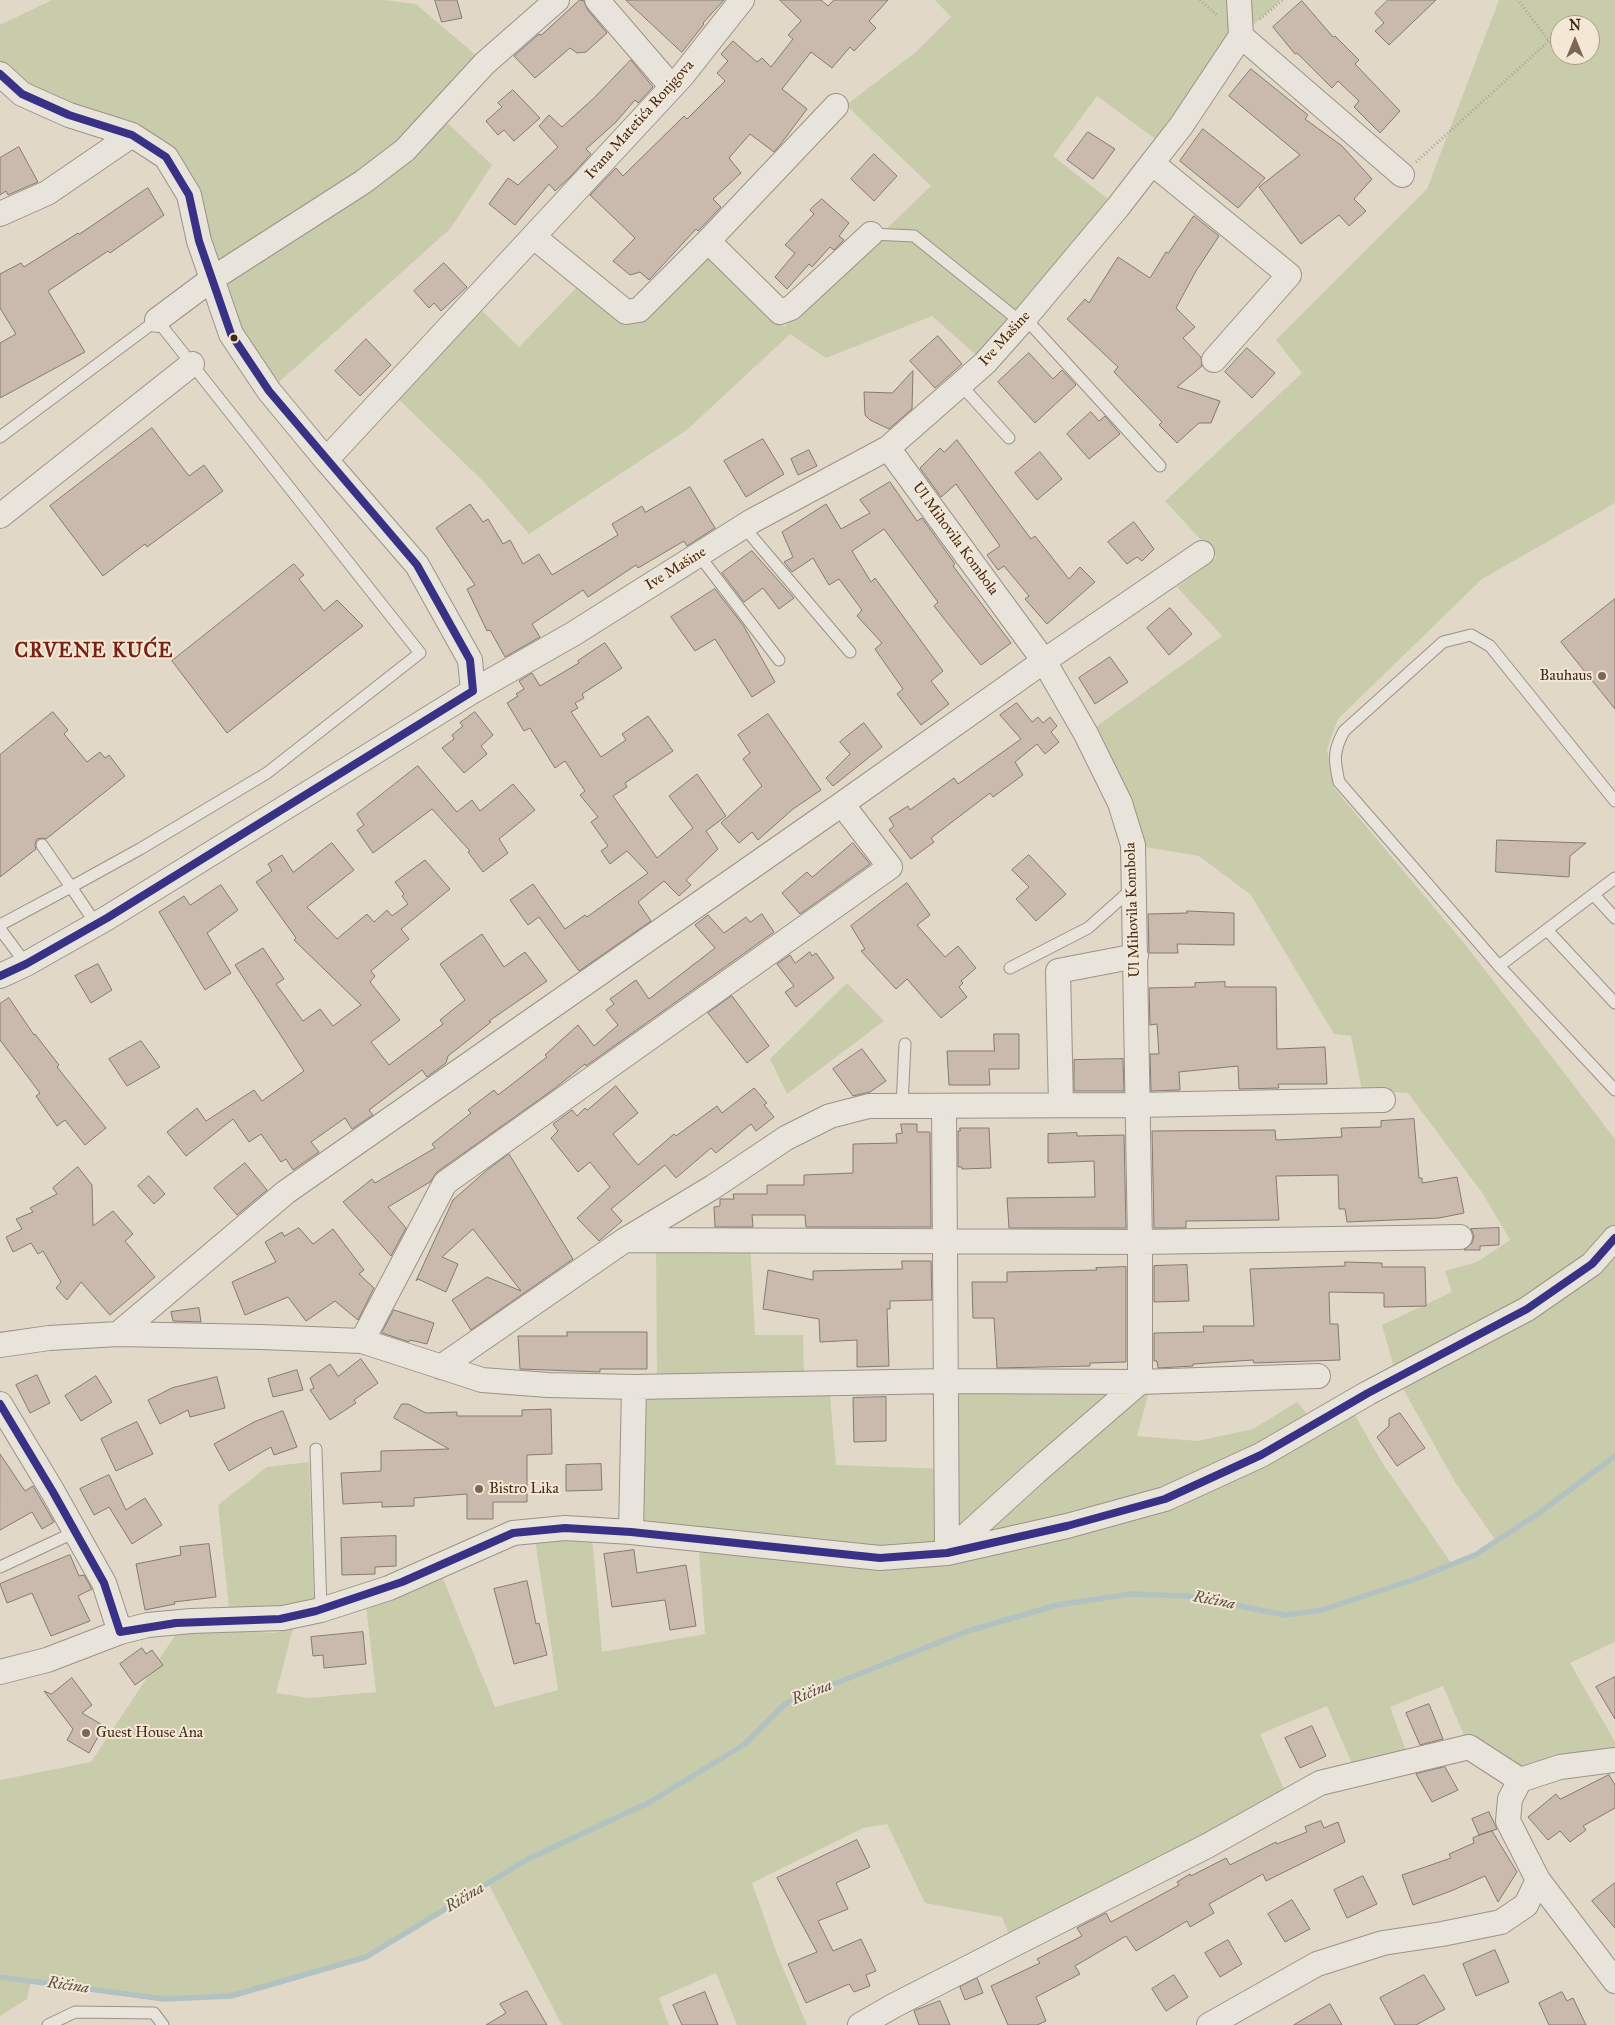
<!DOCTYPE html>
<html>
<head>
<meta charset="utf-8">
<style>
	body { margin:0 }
	#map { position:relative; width:1615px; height:2025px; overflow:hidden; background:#e2d8c8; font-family:"IM FELL Great Primer",serif }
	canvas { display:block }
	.north { position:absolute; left:1550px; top:15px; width:50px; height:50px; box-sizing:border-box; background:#f3e8d4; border:1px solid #ae9b8a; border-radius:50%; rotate:0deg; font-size:14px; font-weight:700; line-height:20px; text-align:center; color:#46281c }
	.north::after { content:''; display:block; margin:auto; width:18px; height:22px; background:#7d6658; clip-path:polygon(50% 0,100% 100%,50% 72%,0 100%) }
</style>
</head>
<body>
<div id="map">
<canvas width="1615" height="2025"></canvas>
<div class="north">N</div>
</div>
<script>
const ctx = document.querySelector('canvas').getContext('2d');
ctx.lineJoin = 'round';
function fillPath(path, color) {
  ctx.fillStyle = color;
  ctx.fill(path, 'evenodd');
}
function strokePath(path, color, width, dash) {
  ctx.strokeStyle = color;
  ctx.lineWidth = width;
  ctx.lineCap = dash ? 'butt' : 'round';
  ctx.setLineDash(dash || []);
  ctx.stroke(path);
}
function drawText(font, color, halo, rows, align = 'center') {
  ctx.font = font + ' "IM FELL Great Primer",serif';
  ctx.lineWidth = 4;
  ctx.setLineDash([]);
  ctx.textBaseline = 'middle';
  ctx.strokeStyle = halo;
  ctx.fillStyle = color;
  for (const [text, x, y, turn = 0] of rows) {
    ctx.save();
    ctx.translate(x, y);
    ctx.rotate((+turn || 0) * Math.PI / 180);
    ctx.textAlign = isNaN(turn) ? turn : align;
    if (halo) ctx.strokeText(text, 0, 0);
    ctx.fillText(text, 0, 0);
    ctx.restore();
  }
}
fillPath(new Path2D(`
	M52 0H384L416 4 485 63 437 113 492 165 450 229 269 391 166 157 0 74V25Z
	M935 0H1281L1241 36 1165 146 1097 96 1053 156 1118 207 985 363 932 316 826 358 790 334 688 429 529 534 483 481 390 391 473 302 519 347 578 286 626 312 708 241 784 327 931 186 846 105 916 52 951 17Z
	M1499 0H1615V503L1482 579 1338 719 1327 749 1334 788 1468 948 1615 1139V1642L1570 1663 1615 1742V1760L1520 1780 1469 1747 1443 1686 1390 1707 1410 1761 1356 1773 1327 1706 1260 1734 1289 1801 1013 1945 1002 1917 925 1903 887 1824 863 1828 752 1883 777 1954 807 2025H737L716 1973 659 1998 669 2025H562L488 1883 366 1957 231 1996 164 1999 31 1981 27 1999 0 2016V1780L91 1762 176 1634 226 1630 273 1633 293 1628 276 1693 309 1698 376 1692 366 1606 442 1576 495 1707 558 1690 535 1540 592 1536 602 1652 705 1634 698 1539 631 1532 634 1387 657 1386 656 1241H750L755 1335H803L804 1383 829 1384 836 1465 948 1469 946 1381 1150 1388 1137 1436 1198 1441 1253 1429 1297 1402 1316 1424 1349 1405 1383 1464 1452 1564 1475 1555 1496 1541 1455 1482 1397 1378 1382 1325 1452 1292 1445 1271 1477 1262 1510 1240 1483 1194 1408 1093 1362 1090 1351 1036 1334 1034 1251 895 1199 856 1133 845 1086 734 1222 636 1177 587 1217 557 1165 501 1302 373 1276 340 1427 189ZM1560 25H1590V55H1560Z
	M847 983 884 1021 787 1094 770 1059Z
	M309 1462 314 1601 272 1608H229L218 1505 267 1467Z`), '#c9ccab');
strokePath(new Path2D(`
	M0 1977 164 1999 231 1996 366 1957 528 1859 650 1802 745 1744 786 1703 965 1632 1057 1605 1131 1594 1187 1596 1286 1615 1322 1610 1413 1580 1475 1555 1539 1513 1615 1456`), '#b2c2c0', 5.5);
const building = new Path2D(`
	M435 0H457L462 18 442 22Z
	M580 0 584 1 587 9 607 33 586 52 577 53 570 48 535 78 514 56 539 34 541 35Z
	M626 0H724L703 23 704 24 682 52Z
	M780 0H821L828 6 834 0H888L869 21 876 28 854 51 850 47 832 68 811 52 782 89 807 109 780 145 774 152 750 134 729 158 741 173 713 199 721 207 698 231 696 229 649 280 640 272 630 275 613 261 635 238 590 195 616 168 623 176 684 116 687 119 725 81 717 73 728 61 721 54 733 41 757 62 762 58 771 67 793 39 788 35 801 21Z
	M1388 0H1436L1389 45 1375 31 1384 23 1375 13Z
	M1302 1 1333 37 1335 36 1359 60 1355 64 1400 111 1380 133 1354 107 1359 101 1338 81 1332 88 1297 53 1295 54 1273 27Z
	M631 60 653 87 638 103 635 100 616 122 586 149 591 154 571 176 555 191 549 184 515 225 489 204 508 178 518 185 558 147 539 126 549 115 562 127 594 98Z
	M1251 69 1308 115 1305 119 1342 146 1372 179 1354 199 1366 211 1349 226 1339 215 1301 244 1259 187 1300 155 1229 96Z
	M513 90 540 118 514 141 504 130 498 135 486 121 502 107 498 103Z
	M1203 129 1265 178 1238 208 1180 161Z
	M1088 132 1115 149 1093 179 1067 160Z
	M19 147 38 182 8 195 6 191 0 195V158Z
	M874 154 897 176 874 201 851 179Z
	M148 188 164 215 110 253 108 251 48 291 85 352 0 398V343L16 334 0 308V274L21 263 24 267 78 233 79 234Z
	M822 199 849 223 839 236 844 240 834 250 830 247 812 267 809 264 787 289 775 277 795 253 785 245 814 214 810 210Z
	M1194 216 1219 236 1196 271 1176 308 1195 327 1183 338 1201 357 1202 366 1177 387 1220 401 1211 423H1199L1177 443 1159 425 1162 422 1114 372 1118 367 1067 319 1085 299 1089 303 1118 257 1150 278 1166 252 1168 253Z
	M444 263 467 287 441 311 434 303 429 308 414 291Z
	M938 336 962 364 935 388 910 361Z
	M366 339 391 365 360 396 335 371Z
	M1247 348 1275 373 1252 398 1225 372Z
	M1029 353 1053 379 1062 370 1076 385 1035 423 998 382Z
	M913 371 912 409 889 429 870 420 865 415 864 392 892 393Z
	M1091 412 1099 421 1105 416 1120 434 1089 459 1067 434Z
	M152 428 189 476 204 465 223 491 147 547 145 544 103 576 50 506Z
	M763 439 784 474 746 497 724 461Z
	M957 440 1031 539 1035 536 1069 579 1080 567 1095 582 1047 624 1025 599 1029 596 1004 566 998 570 987 555 1000 546 956 484 941 497 920 468 940 448 944 452Z
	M809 450 817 466 798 475 791 459Z
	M1040 452 1062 479 1037 500 1015 473Z
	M890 482 917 521 922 518 955 564 953 566 1011 643 981 665 934 606 938 602 884 529 852 551 871 582 875 578 943 671 931 681 949 704 921 725 897 694 903 689 875 649 882 643 857 616 862 610 839 579 829 585 813 558 792 572 784 562 793 557 782 532 826 504 841 529 870 513 860 500Z
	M690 487 715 528 687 546 684 541 638 568 636 565 588 597 583 590 532 624 540 637 505 657 490 630 487 631 467 589 475 585 436 528 470 504 483 522 488 519 503 544 510 540 523 564 539 554 552 575 618 535 612 524 642 506 645 512Z
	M1134 522 1154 549 1142 561 1137 557 1127 564 1108 542Z
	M752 551 794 598 779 609 763 588 744 602 722 573Z
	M294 564 304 575 299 579 324 611 337 600 363 626 227 733 172 661Z
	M715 589 743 625 775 682 752 697 715 639 695 651 671 617Z
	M1615 599V709L1561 642Z
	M1170 608 1192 634 1169 655 1147 628Z
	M605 643 622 668 582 694 584 698 575 703 578 708 571 712 601 757 626 740 622 734 648 716 673 751 625 783 627 787 613 796 657 858 693 828 669 796 697 774 726 816 706 831 718 849 686 880 691 885 679 896 664 881 638 902 651 921 579 971 539 917 528 925 510 900 533 884 565 929 585 915 587 917 648 873 627 851 610 864 601 851 608 846 591 822 598 817 580 795 585 791 565 761 555 768 530 728 524 731 507 703 518 696 516 694 524 689 519 681 532 673 540 686 579 663 578 661Z
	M1110 657 1128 682 1095 704 1079 678Z
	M1017 703 1032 722 1038 717 1043 723 1050 717 1057 726 1051 732 1059 742 1045 754 1037 744 1015 762 1023 775 993 797 990 793 931 838 934 842 911 859 889 830 894 826 889 818 908 806 910 810 954 778 958 784 1021 739 1000 715Z
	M53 712 68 730 64 734 87 762 100 752 105 758 109 755 125 776 46 839 42 838 37 839 35 845 36 849 0 877V755Z
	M475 712 493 735 481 746 487 754 464 773 442 748 454 739 452 735 463 726 460 723Z
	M768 714 821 790 793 809 758 840 752 832 739 843 721 823 762 786 743 759 750 753 738 735Z
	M864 723 882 747 833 786 826 778 850 754 840 742Z
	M418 766 457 812 472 800 480 811 513 784 535 810 499 839 508 853 483 872 468 852 470 851 432 809 373 853 357 830 364 825 357 814Z
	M1497 840 1586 843 1570 856 1569 877 1496 872Z
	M332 843 354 870 307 907 337 939 367 914 374 922 387 910 392 916 408 904 402 896 404 894 395 882 425 860 450 889 401 929 409 939 371 971 375 976 370 982 400 1020 371 1042 389 1065 443 1024 440 1020 465 1000 440 964 482 934 504 967 525 952 547 981 489 1021 491 1022 448 1056 446 1063 427 1077 422 1070 369 1110 373 1115 352 1129 345 1118 311 1142 319 1152 293 1170 286 1159 281 1162 261 1134 249 1142 233 1119 186 1156 167 1132 197 1108 206 1121 254 1090 262 1101 304 1071 235 965 263 948 284 979 276 984 303 1021 320 1009 333 1026 361 1005 294 940 296 938 256 882 272 871 268 864 282 855 293 872Z
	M853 843 870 864 800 914 782 893 807 872 812 877Z
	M1029 855 1066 894 1036 921 1016 899 1029 887 1012 870Z
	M907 883 930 915 917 925 945 957 958 946 976 968 961 981 963 983 959 987 967 997 941 1018 907 979 896 989 861 951 865 949 851 926Z
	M221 885 238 910 207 933 231 973 205 990 159 912 184 896 190 905Z
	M1187 911 1234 913V945L1177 944 1178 953H1149L1148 914 1187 913Z
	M762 914 774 932 586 1066 585 1064 554 1089 437 1172 430 1182 388 1207 406 1228 391 1256 343 1202 372 1179 375 1183 435 1148 432 1144 471 1113 468 1110 494 1090 498 1095 547 1057 545 1055 578 1025 594 1046 618 1025 606 1010 614 1004 610 999 636 980 649 999 715 948 695 925 708 915 724 933 746 917 750 922Z
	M810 952 812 956 816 953 834 978 796 1007 785 992 794 986 777 964 790 955 795 963Z
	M98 964 112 990 91 1003 75 976Z
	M1225 982V987H1276L1277 1049 1325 1047 1327 1084H1278L1279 1088 1239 1089 1238 1066 1179 1072 1180 1090 1151 1091 1150 1054H1159L1157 1024 1150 1025 1149 988 1195 987V983Z
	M732 996 769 1046 747 1063 708 1013Z
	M9 998 34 1035 35 1034 59 1065 57 1067 106 1128 85 1145 65 1120 57 1126 36 1096 40 1093 0 1040V1004Z
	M994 1034H1019V1069H989L990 1085H949L947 1051H994Z
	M141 1041 160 1067 127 1086 109 1059Z
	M862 1049 886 1081 870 1092 853 1096 833 1069Z
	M1123 1059 1124 1091H1074V1060Z
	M616 1086 638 1113 613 1134 638 1165 674 1134 676 1136 717 1106 722 1113 754 1088 767 1103 764 1105 774 1117 756 1131 751 1124 716 1153 711 1148 676 1178 665 1165 611 1209 622 1221 599 1241 577 1218 610 1187 590 1162 578 1172 551 1138 558 1131 553 1124 572 1110 577 1116 585 1108 587 1110Z
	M1414 1119 1419 1178H1422V1183L1457 1177 1464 1213 1439 1218 1347 1222 1345 1209H1339L1338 1175 1276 1176 1279 1220 1186 1221V1228H1154L1152 1131 1275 1130 1276 1140 1342 1137 1341 1128 1381 1127V1121Z
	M901 1124H917V1132H930L931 1227H806L805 1215H752L753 1227H715L714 1207 720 1206V1199H734L733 1194H767V1185H804V1175L853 1173V1144L897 1143 896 1134 902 1133Z
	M960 1128H989L991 1168 962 1169V1167H958V1131H960Z
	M1077 1133V1136L1124 1135 1126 1228H1009L1007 1198 1095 1197 1094 1161 1048 1163V1134Z
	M509 1154 573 1259 471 1330 452 1300 487 1277 521 1291 473 1229 442 1257 458 1264 446 1292 418 1279 416 1281 453 1200 486 1171Z
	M245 1163 267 1190 237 1215 214 1188Z
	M78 1167 92 1185 93 1226 113 1211 133 1234 125 1241 155 1277 110 1315 81 1282 67 1300 56 1288 61 1282 43 1251 38 1254 31 1243 13 1252 6 1237 22 1229 16 1219 33 1212 30 1208 57 1194 53 1188Z
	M149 1176 165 1194 154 1204 138 1186Z
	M299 1228 313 1244 333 1229 364 1270 359 1274 374 1288 358 1320 335 1301 306 1321 288 1297 245 1315 232 1282 276 1262 265 1242 282 1232 284 1236Z
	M1499 1228V1245L1480 1246V1250H1464L1472 1243 1474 1236 1471 1229Z
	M902 1261H931L932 1300 890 1301V1309H887L889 1366 857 1367V1340L820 1342 819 1319 763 1309 768 1270 813 1280V1271L902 1269Z
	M1345 1262 1382 1263V1267H1425L1426 1306 1384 1307V1293L1329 1292 1330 1324H1338L1340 1360 1254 1363 1253 1360 1193 1364V1366L1158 1368 1157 1361H1154V1333L1204 1332 1203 1326H1254L1250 1269 1345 1266Z
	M1187 1265 1189 1301 1154 1302V1266Z
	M1126 1267V1362L1090 1363V1366L997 1368 994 1318H973L972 1282H1007V1272L1097 1270 1096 1268Z
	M199 1308 201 1322 173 1321 171 1312Z
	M394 1310 434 1323 427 1344 410 1340 409 1342 382 1333Z
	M567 1332H647V1369H600V1372L520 1369 518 1336H567Z
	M361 1359 378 1383 354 1400 356 1403 330 1420 310 1390 314 1388 310 1378 330 1364 338 1376Z
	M297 1370 303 1390 273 1397 268 1379Z
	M37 1375 50 1403 30 1413 16 1385Z
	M96 1376 112 1402 81 1421 65 1396Z
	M217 1377 225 1408 190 1417 188 1410 160 1424 148 1400 172 1388Z
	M886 1397V1441L854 1442 853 1398Z
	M402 1404H408L426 1413 457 1412V1416H522V1410L551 1409 552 1454 527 1455V1502H493V1519H467V1494L414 1498V1506L382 1507V1502L343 1504 341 1473 381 1471V1451L449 1449 394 1418Z
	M283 1411 297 1447 274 1455 271 1447 229 1471 214 1444 254 1422Z
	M1400 1413 1425 1448 1397 1466 1377 1437 1389 1426V1419Z
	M137 1422 153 1454 116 1471 101 1439Z
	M0 1454 25 1491 33 1486 54 1522 42 1529 32 1512 0 1530Z
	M601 1464 602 1490 566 1491V1465Z
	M109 1475 126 1510 145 1498 162 1525 132 1544 109 1507 94 1515 80 1489Z
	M396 1536V1566L375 1567V1574L342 1575 341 1538Z
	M209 1544 216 1597 174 1602 175 1604 145 1610 136 1564 181 1555 180 1547Z
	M634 1550 637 1573 686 1565 696 1626 670 1630 665 1600 612 1607 604 1554Z
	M70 1555 79 1576 84 1575 92 1589 78 1596 90 1621 51 1636 32 1593 7 1603 0 1584Z
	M527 1581 536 1624 539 1623 547 1655 514 1664 494 1589Z
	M363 1632 366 1664 324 1668 323 1655 313 1656 311 1637Z
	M142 1648 146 1654 152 1650 163 1665 135 1685 120 1664Z
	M1615 1677V1719L1596 1687Z
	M72 1678 92 1705 82 1713 104 1726 89 1753 67 1740 73 1729 44 1691 51 1694Z
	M1429 1704 1443 1739 1420 1745 1406 1713Z
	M1312 1726 1326 1756 1300 1768 1285 1738Z
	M1445 1767 1458 1790 1432 1802 1416 1774Z
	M1609 1775 1615 1785V1808L1583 1826 1586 1830 1570 1842 1560 1831 1548 1840 1528 1817 1556 1794 1560 1799Z
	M1489 1812 1497 1829 1479 1835 1472 1819Z
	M1321 1821 1324 1828 1338 1822 1345 1842 1266 1881 1263 1874 1209 1904 1214 1913 1190 1927 1187 1921 1136 1951 1126 1936 1075 1966 1080 1974 1036 1997 1046 2021 1037 2025H1008L991 1986 1040 1963 1037 1959 1082 1936 1077 1928 1106 1913 1111 1922 1179 1885 1177 1882 1190 1874 1191 1876 1226 1858 1230 1865 1276 1842 1277 1844 1307 1832 1305 1827Z
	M1492 1831 1517 1872 1498 1902 1485 1876 1451 1891 1413 1905 1402 1875 1451 1858 1449 1854 1474 1843 1473 1838Z
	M857 1840 870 1867 836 1883 848 1909 818 1921 833 1951 861 1939 876 1971 866 1975 870 1986 854 1992 849 1984 806 2003 788 1964 817 1952 777 1878Z
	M1363 1876 1377 1904 1347 1918 1334 1890Z
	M1615 1883V1928L1592 1901Z
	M1292 1900 1310 1929 1285 1942 1268 1914Z
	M1228 1940 1242 1964 1220 1977 1205 1953Z
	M1495 1950 1509 1982 1476 1996 1463 1964Z
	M1174 1975 1188 1997 1166 2011 1152 1989Z
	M1424 1975 1445 2009 1416 2025H1395L1380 1998Z
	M977 1978 983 1993 965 2000 960 1987Z
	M527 1991 547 2025H486L506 2013 500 2004Z
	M705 1992 718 2025H682L673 2005Z
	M1562 1992 1567 2001 1573 1998 1586 2025H1549L1539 2003Z
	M940 2001 950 2025H919L914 2011Z
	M1330 2004 1342 2025H1294Z`);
fillPath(building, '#cabaad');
strokePath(building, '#847a71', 1);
const service = new Path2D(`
	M871 234 914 236 1021 322
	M1025 318 1160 466
	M960 384 1009 438
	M0 437 157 320 420 653 267 773 140 849 71 887 96 924
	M743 526 850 652
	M698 554 779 660
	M1615 801 1490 646 1471 635 1443 642 1344 731C1333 751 1334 760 1339 782L1499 966 1615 1090
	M1594 895 1615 918
	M0 925 71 887 42 845
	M0 929 26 964
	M1547 930 1615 1003
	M1499 966 1615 878
	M1010 968 1088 928 1133 888
	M902 1106 905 1044
	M316 1449 321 1610
	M0 1567 75 1532
	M48 2025 75 2012 154 2013 163 2025`);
const minor = new Path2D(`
	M597 0 672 87
	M1239 0 1241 36
	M1241 36 1402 175
	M0 74 22 94 69 115 132 135 166 157 189 195 199 241 231 334 269 391 326 460 417 565 470 660 473 691
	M1152 163 1289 275 1214 360
	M0 214 47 193 132 135
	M534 237 626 312 639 310 708 241 780 312 791 308 871 234
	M708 241 836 106
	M157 320 212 279 363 182 405 150 485 63 557 0
	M888 448 1044 661 1086 734 1120 803 1133 845 1140 1242V1382
	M326 460 682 76 742 0
	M0 516 192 364
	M0 976 26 964 107 918 473 691 573 634 752 521 888 448 985 363 1025 318 1118 207 1152 163 1181 126 1241 36
	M1061 1105 1058 971 1136 956
	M944 1106 947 1553
	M625 1240 1140 1242 1460 1237
	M118 1334 286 1192 842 804 1044 661 1202 553
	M362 1341 445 1183 890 867 842 804
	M0 1345 49 1338 118 1334 261 1337 362 1341 482 1380 548 1385 634 1387 946 1381 1140 1382 1318 1376
	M441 1367 625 1240 713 1187 786 1138 830 1116 869 1106 1137 1105 1383 1100
	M0 1404 53 1492 104 1583 120 1632
	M631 1532 634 1387
	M948 1552 1036 1472 1140 1382
	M0 1672 47 1660 120 1632 148 1625 191 1621 283 1618 321 1610 389 1588 513 1533 565 1528 631 1532 880 1558 947 1553 1067 1526 1165 1499 1261 1455 1368 1393 1527 1309 1592 1264 1615 1238
	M1538 1880 1615 1981
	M860 2025 895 2005 1207 1846 1320 1783 1469 1747 1520 1780
	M1209 2025 1317 1964 1383 1943 1442 1934 1501 1922 1526 1905 1538 1880 1508 1821 1510 1799 1520 1780 1560 1767 1615 1760`);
strokePath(service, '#9c9287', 13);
strokePath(minor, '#9c9287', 26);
strokePath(new Path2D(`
	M1200 0 1218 16
	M1260 19 1283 0
	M1416 162 1549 41 1518 0`), '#aca59e', 3, [1, 2.5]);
strokePath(service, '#e8e3db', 11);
strokePath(minor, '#e8e3db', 24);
strokePath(new Path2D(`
	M0 74 22 94 69 115 132 135 166 157 189 195 199 241 231 334 269 391 417 565 470 660 473 691 107 918 26 964 0 976
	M0 1404 53 1492 104 1583 120 1632 176 1623 280 1619 316 1611 402 1582 513 1533 565 1528 631 1532 880 1558 947 1553 1067 1526 1165 1499 1261 1455 1368 1393 1527 1309 1592 1264 1615 1238`), '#393186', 8);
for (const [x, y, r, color] of [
	[234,338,4.5,"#46281c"],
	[1602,676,5,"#7d6658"],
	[479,1489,5,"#7d6658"],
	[86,1733,5,"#7d6658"]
]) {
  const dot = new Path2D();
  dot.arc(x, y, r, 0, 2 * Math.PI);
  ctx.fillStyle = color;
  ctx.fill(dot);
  strokePath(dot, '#f3e8d4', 2);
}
drawText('15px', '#46281c', '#f3e8d4', [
	["Ivana Matetića Ronjgova",640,120,-48],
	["Ive Mašine",1005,339,-48],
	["Ul Mihovila Kombola",955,539,54],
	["Ive Mašine",676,569,-32],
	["Ul Mihovila Kombola",1133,910,-92]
]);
drawText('15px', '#46281c', '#f3e8d4', [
	["Bauhaus",1592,676,"right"],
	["Bistro Lika",489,1489],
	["Guest House Ana",96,1733]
], 'left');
drawText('italic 16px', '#5c4c44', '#f3e8d4', [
	["Ričina",1214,1601,11],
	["Ričina",812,1693,-22],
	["Ričina",465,1898,-31],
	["Ričina",68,1986,8]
]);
ctx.letterSpacing = '1px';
drawText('bold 20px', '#7a1f14', '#f3e8d4', [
	["CRVENE KUĆE",94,652]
]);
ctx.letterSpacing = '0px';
</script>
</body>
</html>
